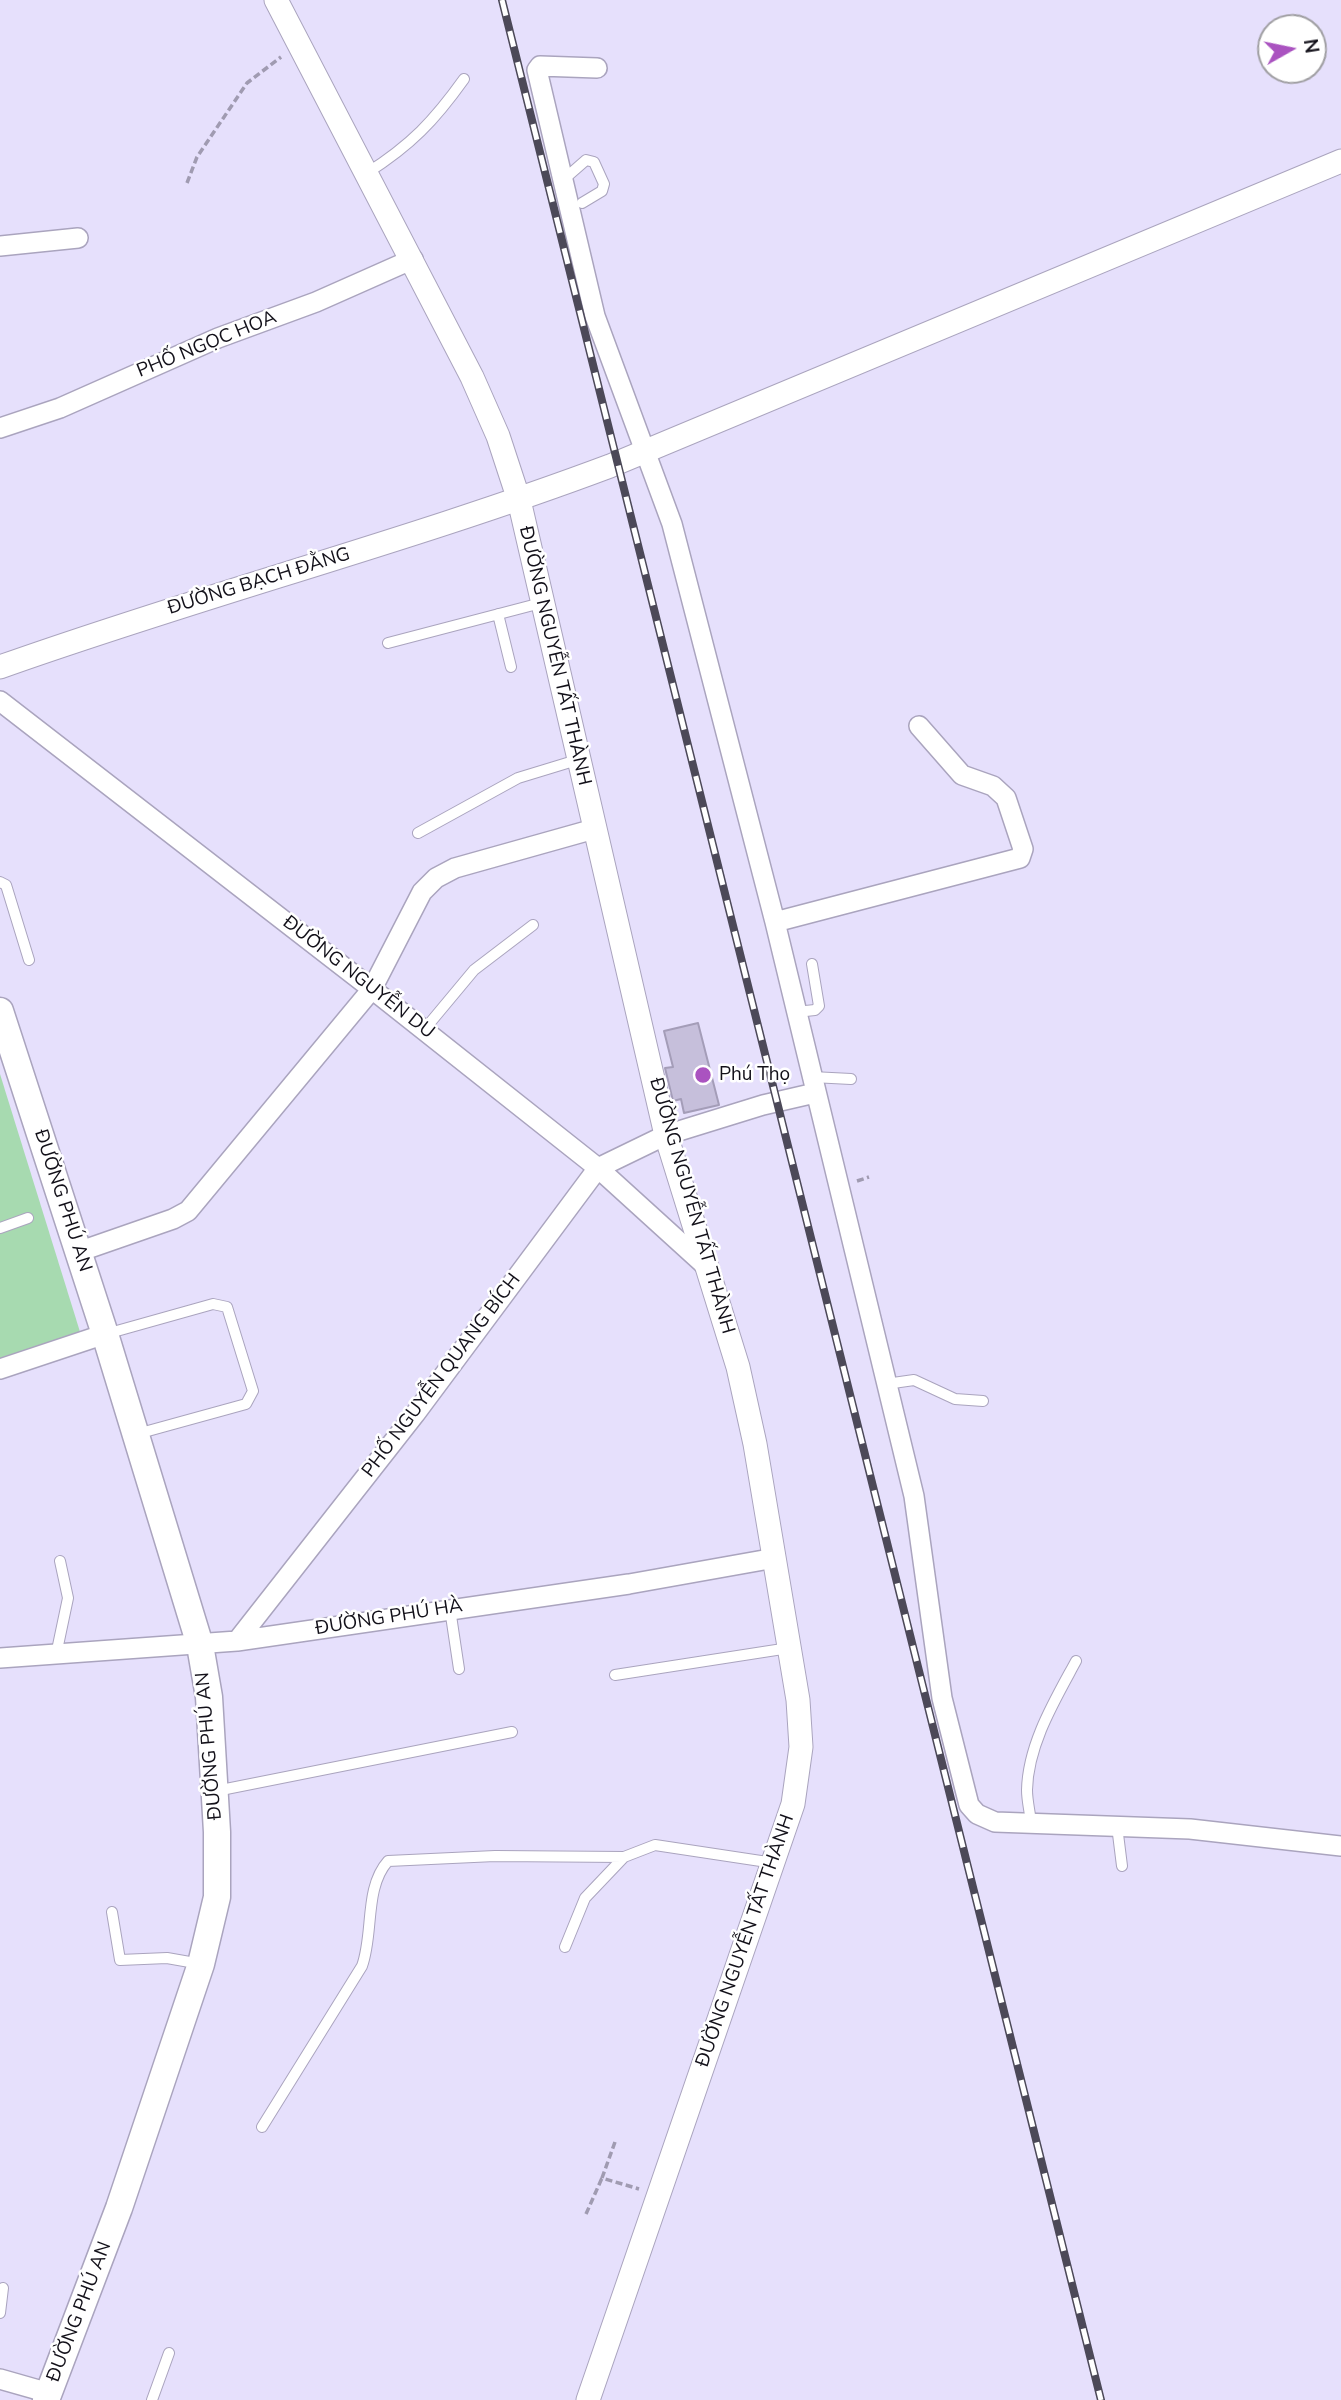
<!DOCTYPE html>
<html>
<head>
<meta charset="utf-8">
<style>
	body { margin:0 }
	#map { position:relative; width:1341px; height:2400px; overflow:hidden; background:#e6e0fc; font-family:"Nunito Sans",sans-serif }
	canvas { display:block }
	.north { position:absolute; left:1257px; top:14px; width:70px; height:70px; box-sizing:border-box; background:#fff; border:2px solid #a09fa3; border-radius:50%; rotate:81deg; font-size:19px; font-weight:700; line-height:28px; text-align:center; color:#121019 }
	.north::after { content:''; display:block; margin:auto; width:24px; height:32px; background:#aa53c0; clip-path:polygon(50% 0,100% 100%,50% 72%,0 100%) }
</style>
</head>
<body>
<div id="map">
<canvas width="1341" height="2400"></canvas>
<div class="north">N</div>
</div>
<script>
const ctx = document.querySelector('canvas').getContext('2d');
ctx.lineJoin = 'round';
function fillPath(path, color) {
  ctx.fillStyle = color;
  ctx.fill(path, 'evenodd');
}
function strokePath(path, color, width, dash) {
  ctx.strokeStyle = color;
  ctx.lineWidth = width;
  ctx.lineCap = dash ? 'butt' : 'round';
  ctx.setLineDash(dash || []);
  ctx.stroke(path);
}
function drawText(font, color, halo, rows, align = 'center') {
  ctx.font = font + ' "Nunito Sans",sans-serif';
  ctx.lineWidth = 5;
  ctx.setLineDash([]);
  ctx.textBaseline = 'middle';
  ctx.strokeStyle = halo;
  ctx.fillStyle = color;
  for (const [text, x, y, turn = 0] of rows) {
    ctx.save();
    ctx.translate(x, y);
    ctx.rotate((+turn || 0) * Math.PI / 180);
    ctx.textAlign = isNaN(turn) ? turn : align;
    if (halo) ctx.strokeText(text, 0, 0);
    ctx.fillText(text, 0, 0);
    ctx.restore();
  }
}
fillPath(new Path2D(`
	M0 1074 81 1335 0 1360Z`), '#a7dab0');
const building = new Path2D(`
	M698 1023 719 1105 684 1113 681 1099 673 1101 665 1068 673 1067 664 1031Z`);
fillPath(building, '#c6bfdb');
strokePath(building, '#a49db8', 2);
const service = new Path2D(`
	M367 173C411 145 434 121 464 79
	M562 181 586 160 594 162 604 184 602 191 582 203
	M498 614 511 667
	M388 643 541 603
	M418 833 518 778 577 760
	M0 882 6 885 29 960
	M796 1012 815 1010 819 1006 812 964
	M424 1030 474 970 533 925
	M812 1077 851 1079
	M0 1228 28 1218
	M106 1334 213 1304 227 1307 253 1391 246 1404 137 1434
	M886 1384 914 1380 955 1399 983 1401
	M450 1609 459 1669
	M56 1655 68 1598 60 1561
	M615 1675 789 1648
	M216 1791 512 1732
	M1031 1823C1030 1812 1027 1801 1027 1790 1028 1744 1055 1700 1076 1661
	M1117 1826 1122 1866
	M112 1912 120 1960 167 1958 201 1964
	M565 1947 585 1898 624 1857
	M262 2127 362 1966C374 1933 364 1888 388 1861L495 1856 624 1857 655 1845 774 1863
	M0 2313 3 2288
	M152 2400 169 2353`);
const minor = new Path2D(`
	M597 68 540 66 537 70 595 316 672 524 775 922 914 1496 942 1698 969 1805 977 1814 995 1822 1190 1829 1341 1846
	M0 246 78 238
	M0 428 60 408 218 338 316 302 413 259
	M0 701 372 989 598 1168 707 1267
	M775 922 1020 858 1023 849 1006 798 993 786 962 775 919 726
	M78 1252 173 1219 188 1211 372 989 422 892 436 878 455 868 594 829
	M0 1369 105 1334
	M237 1641 415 1414 598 1168 666 1135 763 1105 815 1093
	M0 1658 237 1641 629 1584 775 1558
	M0 2379 49 2393`);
const tertiary = new Path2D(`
	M276 0 472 377 498 436 519 500 666 1135 738 1367 755 1444 798 1700 801 1747 793 1804 588 2400
	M0 667C202 595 410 541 610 466L1341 161`);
const secondary = new Path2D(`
	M0 1011 105 1334 200 1645 209 1697 217 1832V1897L201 1964 119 2208 46 2400`);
strokePath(service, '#aaa4be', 12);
strokePath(minor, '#aaa4be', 22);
strokePath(tertiary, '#aaa4be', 25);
strokePath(secondary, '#aaa4be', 29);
strokePath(new Path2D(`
	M187 183 197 157 247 83 281 57
	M857 1181 869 1177
	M615 2142 602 2178 639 2189
	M586 2214 602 2178`), '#a09bb1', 3.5, [7, 3.5]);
strokePath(service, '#fff', 10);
strokePath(minor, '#fff', 19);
strokePath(tertiary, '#fff', 23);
strokePath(secondary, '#fff', 26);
const rail = new Path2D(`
	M502 0 1101 2400`);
strokePath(rail, '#4c4958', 8);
strokePath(rail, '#fff', 5, [16]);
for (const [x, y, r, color] of [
	[703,1075,9,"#aa53c0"]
]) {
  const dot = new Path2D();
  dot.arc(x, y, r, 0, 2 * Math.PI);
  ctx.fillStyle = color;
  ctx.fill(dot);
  strokePath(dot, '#fff', 2.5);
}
drawText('19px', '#121019', '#fff', [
	["PHỐ NGỌC HOA",207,345,-22],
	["ĐƯỜNG BẠCH ĐẰNG",259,582,-17],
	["ĐƯỜNG NGUYỄN TẤT THÀNH",554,656,77],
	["ĐƯỜNG NGUYỄN DU",358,978,38],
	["ĐƯỜNG PHÚ AN",62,1201,72],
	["ĐƯỜNG NGUYỄN TẤT THÀNH",691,1206,74],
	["PHỐ NGUYỄN QUANG BÍCH",442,1376,-53],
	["ĐƯỜNG PHÚ HÀ",389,1618,-9],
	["ĐƯỜNG PHÚ AN",210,1746,-95],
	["ĐƯỜNG NGUYỄN TẤT THÀNH",746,1941,-71],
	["ĐƯỜNG PHÚ AN",80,2312,-69]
]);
drawText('19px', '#121019', '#fff', [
	["Phú Thọ",719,1075]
], 'left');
</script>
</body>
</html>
